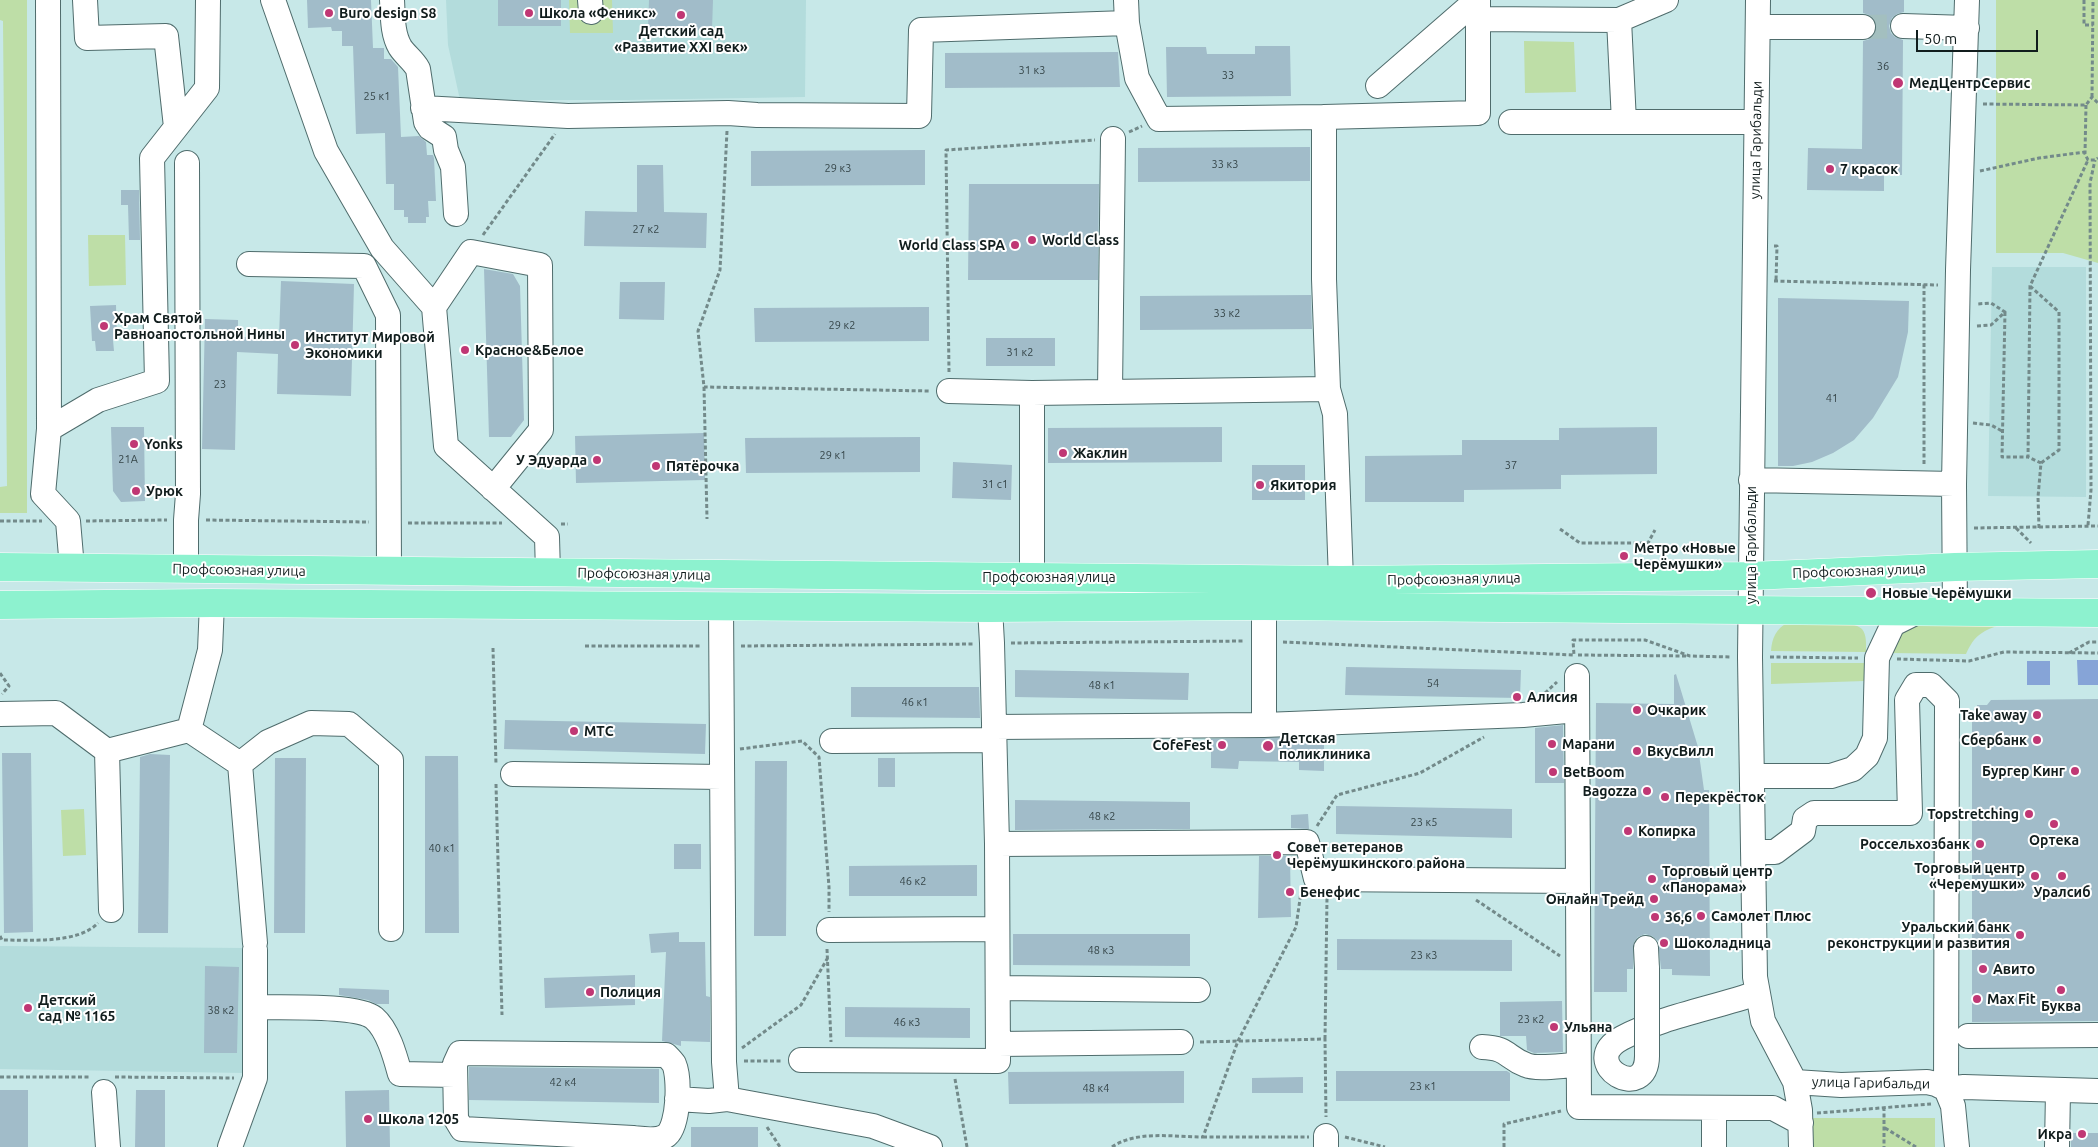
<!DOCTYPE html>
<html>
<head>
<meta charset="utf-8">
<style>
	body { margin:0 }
	#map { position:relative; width:2098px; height:1147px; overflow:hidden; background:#c7e8e8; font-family:Ubuntu,sans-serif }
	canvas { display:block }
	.scale { position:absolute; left:1916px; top:30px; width:122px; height:22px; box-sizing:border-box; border:2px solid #111d1d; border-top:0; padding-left:6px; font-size:15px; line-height:18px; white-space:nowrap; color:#111d1d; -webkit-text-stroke:4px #fff; paint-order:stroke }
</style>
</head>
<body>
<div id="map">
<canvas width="2098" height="1147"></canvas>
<div class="scale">50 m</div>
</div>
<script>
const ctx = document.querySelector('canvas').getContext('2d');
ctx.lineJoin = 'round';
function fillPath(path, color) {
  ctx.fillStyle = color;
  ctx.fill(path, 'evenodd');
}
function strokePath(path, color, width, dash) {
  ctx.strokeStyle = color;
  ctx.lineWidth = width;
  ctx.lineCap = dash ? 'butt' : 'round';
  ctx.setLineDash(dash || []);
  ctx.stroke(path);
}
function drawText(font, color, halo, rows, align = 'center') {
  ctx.font = font + ' Ubuntu,sans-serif';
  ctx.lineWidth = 4;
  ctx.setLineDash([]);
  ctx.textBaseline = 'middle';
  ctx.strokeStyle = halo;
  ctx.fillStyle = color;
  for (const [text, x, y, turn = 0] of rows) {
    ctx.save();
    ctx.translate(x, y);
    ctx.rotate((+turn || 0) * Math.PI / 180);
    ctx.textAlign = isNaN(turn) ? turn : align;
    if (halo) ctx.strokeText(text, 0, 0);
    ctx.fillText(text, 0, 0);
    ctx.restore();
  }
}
fillPath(new Path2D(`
	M446 0H806L805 97 627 100H460L448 45Z
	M1992 267H2086V497L1988 496Z
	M0 946 245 948 244 1073 0 1069Z`), '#b3dcdc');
fillPath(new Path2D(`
	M0 0H27V513H0V487L7 486 3 21 0 20Z
	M569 0H612L613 33H570Z
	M1996 0H2098V263L2063 253H1996Z
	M1524 41 1574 42 1576 92 1525 93Z
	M88 235H125L126 285 89 286Z
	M1789 622C1804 623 1852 619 1862 629 1867 635 1866 645 1866 652L1771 651C1772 638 1776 628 1789 622Z
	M1916 624H2002C1983 631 1975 634 1966 654L1891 653C1896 638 1903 631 1916 624Z
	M1771 663H1865V681L1771 684Z
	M84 809 86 855 63 856 61 810Z
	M1812 1118H1935V1147H1812Z`), '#bedea7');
fillPath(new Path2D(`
	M2077 660H2098V685H2078Z
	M2027 661H2050V685H2027Z`), '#86a4d7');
fillPath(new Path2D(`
	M307 0H371L373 48H384V59H391L398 67 401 137 419 136 426 142 427 155H433L434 158 436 201H428L429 217H426V223H408V217H404V210H394V184H386L385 133 356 134 353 46H342V31H332L331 27 308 28Z
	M498 0H561V26H498Z
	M649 0H713L712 30 648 29Z
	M1863 0H1904V12L1897 14 1892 18 1889 26 1891 33 1895 37 1903 40 1902 175H1884V191L1807 190 1808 148 1862 149 1863 41 1870 39 1875 33 1877 27 1875 20 1869 15 1863 13Z
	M1255 46H1290L1291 96 1167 97 1166 47H1206L1207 54H1255Z
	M1118 52 1120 87 945 88V53Z
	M1310 147V181L1138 182V148Z
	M925 150V185L751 186V151Z
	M637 165H663L664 212 707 213 706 248 584 246 585 211 637 212Z
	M969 184H1099L1098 280H968Z
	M121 190H139L140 240H129L128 205H121Z
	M484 269 513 274 520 286 524 420 511 437H489Z
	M281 281 354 284 351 396 277 394 278 354 237 352 235 450 202 449 205 319 238 320V337L279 338Z
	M620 282H665L664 320 619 319Z
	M1311 295 1312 329 1140 330V296Z
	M1778 298 1909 301 1908 332 1898 377 1873 418 1854 440 1833 453 1812 462 1793 466H1778Z
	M116 305 117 340H113L114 351H96L95 341H92L90 306Z
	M929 307V341L755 342 754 308Z
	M986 338H1055V366H986Z
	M111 427H144L145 501 121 502 113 491Z
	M1222 427V462L1048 463V428Z
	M1657 427V474L1561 475V489L1464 490V502H1365V456L1462 455V440H1559V428Z
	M704 433 705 480 576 483 575 436Z
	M920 437V472L746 473 745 438Z
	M953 462 1012 465 1011 500 952 498Z
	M1252 465H1305V500H1252Z
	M1346 667 1521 670 1520 698 1345 695Z
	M1015 670 1189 673 1188 700 1015 697Z
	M1676 674 1698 747 1704 790H1709L1710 976 1672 975V969H1661L1658 941 1652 936 1645 934 1638 937 1634 942 1633 969H1627V992H1594L1596 703 1674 704V675Z
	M851 687H979L980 718 851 717Z
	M2098 699V1021L1972 1022V721L1977 722V705H1987L1991 700Z
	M505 720 706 724 705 754 504 749Z
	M1563 725 1564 783H1535V728Z
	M1324 736V771L1299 770V762L1239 761 1238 769 1211 768V739Z
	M2 753H31L33 932 4 933Z
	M150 754 170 755 168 933H138L140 757Z
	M425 756H458L459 933H425Z
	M275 758H306L305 933H274Z
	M878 758H895V787H878Z
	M755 761H787L786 936H754Z
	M1015 800 1190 802V829L1015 830Z
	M1336 806 1512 809V838L1336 834Z
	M1308 814 1309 829 1291 828V815Z
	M674 844H701V869H674Z
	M1259 856H1290L1291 917 1258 918Z
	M977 865V896H849V866Z
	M679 932V942H705L706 996 710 997V1042L681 1041V1046L662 1041 666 952 651 953 649 934Z
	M1013 934H1190V966L1013 965Z
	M1337 939 1512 940V971L1337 970Z
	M205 966 239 967 237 1053H204Z
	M635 975V1005L545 1008 544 978Z
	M339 988 389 990V1004H376L368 1000 339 995Z
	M1562 1001 1563 1052 1534 1053 1527 1050 1526 1036H1500V1002Z
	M845 1007 970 1008V1038L845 1037Z
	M469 1067 659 1069V1103L469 1100Z
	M1184 1071V1103L1009 1104 1008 1072Z
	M1336 1071H1507L1510 1073V1101H1336Z
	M1303 1077V1093H1252V1078Z
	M0 1090H28V1147H0Z
	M136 1090H165V1147H135Z
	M389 1090 390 1147H346L345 1091Z
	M691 1127H758V1147H691Z
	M2071 1133H2098V1147H2071Z`), '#a1bcc9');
strokePath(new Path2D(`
	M1863 27 1903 26`), '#a3bfbf', 24, [24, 12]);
const minor = new Path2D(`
	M48 0 49 429 43 494 68 521 72 568
	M85 0 87 38 166 36 176 127
	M273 0 326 151 382 248 434 307 446 446 547 537 548 573
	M392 0C393 16 392 33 400 47 405 55 413 60 418 69L426 122 430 128 444 137 446 150 453 167 456 214
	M590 0 591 12
	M1758 0 1750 657 1755 977 1763 1021 1795 1082 1800 1110 1801 1147
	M1478 19 1619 20 1624 122
	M1619 20 1666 0
	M1127 23 1137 78 1159 119 1324 117
	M1903 26 1967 28
	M1758 27H1863
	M1378 86 1477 0
	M423 108 568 116 728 113 757 115 919 116 921 30 1127 23 1126 0
	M1511 122H1756
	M249 264 364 266 388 315 389 572
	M434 307 471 252 540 265 541 430 493 489
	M949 391 1032 393
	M1110 391 1113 139
	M49 429 98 400 157 381 152 158 207 88 208 0
	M1751 480 1954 484
	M186 570V520L188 494 187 163
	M1032 576V393L1328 389
	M1341 580 1335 414 1328 389 1324 279V117L1478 113V0
	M721 606 724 1062 727 1099
	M990 608 992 643 997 844 1307 842 1316 879 1577 881
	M1955 613 1954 484 1958 270 1967 0
	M1577 676 1579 1107 1773 1108 1801 1123
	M0 714 56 713 107 751 189 730 210 650 212 603
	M1264 725V606
	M994 727 1264 725 1523 715 1577 710
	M189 730 240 764 255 943
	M832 741 994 740
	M107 751 111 910
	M240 764 268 742 311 723 349 724 391 760V929
	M513 774 722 777
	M1752 776H1831L1853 769 1867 756 1875 738 1877 658 1893 624 1917 612
	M1753 852H1775L1803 831 1805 819 1814 813H1910L1907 700 1916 685H1931L1947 701 1946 1089
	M829 930 997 929
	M1646 948 1647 969
	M998 988 1198 990
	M255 1007C279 1008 357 1004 374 1018 388 1030 395 1056 400 1074L455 1075
	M1968 1036 2098 1035
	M998 1044 1181 1042
	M1482 1047C1509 1048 1505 1057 1526 1065 1538 1070 1564 1065 1578 1065
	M1647 1053C1649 1107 1575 1063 1622 1038 1661 1017 1714 1008 1757 993
	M801 1060 998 1061 997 844
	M1795 1082 1841 1085 1927 1082 1936 1084 1946 1089 1953 1106 1957 1147
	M1946 1089 1964 1087 2098 1091
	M104 1092 108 1147
	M677 1099 709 1101 727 1099 873 1126 930 1147
	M1326 1136V1147
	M633 1138C643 1139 658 1142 667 1135 679 1124 680 1078 674 1064 672 1061 668 1057 666 1055L460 1053 455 1064 456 1119 462 1129 633 1138V1147
	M230 1147 255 1078V950
	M1714 1147V1108
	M2057 1147 2058 1091`);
const major = new Path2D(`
	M0 567 1341 580 1751 576 1955 567 2098 564
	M0 605 212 603 990 608 1264 606 2098 613`);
strokePath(minor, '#4f6c6c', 26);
strokePath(major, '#fff', 29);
strokePath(new Path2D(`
	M2084 0V25H2093
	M2092 97 2093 0
	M1983 104 2086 105 2092 97 2098 103
	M2086 105 2085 154 2088 160H2095L2098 158
	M727 131 720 270 698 331 704 387 930 391
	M1129 132 1142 126
	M1980 171 2039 158 2085 152
	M483 235 555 134
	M1774 246H1777L1776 281
	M1774 281 1938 285
	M2030 286 2059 312V450L2041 463
	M2005 312 2002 457H2028
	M1977 326 1991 325 2005 312 1991 303 1977 304
	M949 372 946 150 1095 140
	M704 387 707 519
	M1973 423 1991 425 2002 431
	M1924 464V284
	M206 520 369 522
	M0 521H42
	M86 521 167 520
	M408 523H502
	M561 524H568
	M2088 525 2091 490 2090 183 2095 160
	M1974 528 2098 526
	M2016 528 2031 543
	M2039 528 2038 497 2041 463 2028 457 2030 286 2088 160
	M1560 529 1580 543H1648L1655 530
	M1283 642 1574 655 1573 640H1645L1690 656 1731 657
	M1011 643 1245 641
	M585 646H702
	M741 646 975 644
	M493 648 496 765
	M2069 653 2089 642H2098
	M1578 655 1687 656
	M1770 657 1858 658
	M1897 659 1969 661 2004 652 2098 653
	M0 673 9 686 2 694
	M1545 693 1557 682
	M740 749 802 741 819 757 829 887V912
	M496 784 502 1015
	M1317 826 1337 795 1420 773 1484 737
	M1476 900 1560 956
	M0 936 2 940C30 940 78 944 98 923
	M827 949 831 1042
	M1325 1039 1327 897
	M1200 1042 1325 1039 1326 1117
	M742 1048 801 1005 827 959
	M744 1061H783
	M0 1077H91
	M115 1077 234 1078
	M955 1079 967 1147
	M1884 1107V1147
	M1817 1113 1931 1104
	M767 1127 780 1147
	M1885 1128 1916 1147
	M1203 1137H1309
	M1345 1137 1385 1147
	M1112 1147C1137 1130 1173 1137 1203 1137L1238 1041 1296 927 1301 892
	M1504 1147V1124L1561 1111`), '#738a8a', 3, [4, 2.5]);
strokePath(minor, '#fff', 24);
strokePath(major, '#8df2cf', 28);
const minorBridge = new Path2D(`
	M1647 969V1053`);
strokePath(minorBridge, '#4f6c6c', 26, []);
strokePath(minorBridge, '#fff', 24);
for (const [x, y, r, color] of [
	[329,13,5,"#c03774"],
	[529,13,5,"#c03774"],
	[681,15,5,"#c03774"],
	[1898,83,6,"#c03774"],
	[1830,169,5,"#c03774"],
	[1032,240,5,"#c03774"],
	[1015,245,5,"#c03774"],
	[104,326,5,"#c03774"],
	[295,345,5,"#c03774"],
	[465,350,5,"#c03774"],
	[134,444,5,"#c03774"],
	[1063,453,5,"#c03774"],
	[597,460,5,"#c03774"],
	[656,466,5,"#c03774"],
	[1260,485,5,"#c03774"],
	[136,491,5,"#c03774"],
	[1624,556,5,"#c03774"],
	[1871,593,6,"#c03774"],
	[1517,697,5,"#c03774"],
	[1637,710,5,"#c03774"],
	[2037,715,5,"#c03774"],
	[574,731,5,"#c03774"],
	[2037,740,5,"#c03774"],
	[1552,744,5,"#c03774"],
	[1222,745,5,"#c03774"],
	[1268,746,6,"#c03774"],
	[1637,751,5,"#c03774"],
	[2075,771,5,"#c03774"],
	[1553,772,5,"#c03774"],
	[1647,791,5,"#c03774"],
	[1665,797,5,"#c03774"],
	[2029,814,5,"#c03774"],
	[2054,824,5,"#c03774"],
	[1628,831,5,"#c03774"],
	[1980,844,5,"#c03774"],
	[1277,855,5,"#c03774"],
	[2035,876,5,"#c03774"],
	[2062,876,5,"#c03774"],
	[1652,879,5,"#c03774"],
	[1290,892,5,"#c03774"],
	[1654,899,5,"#c03774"],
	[1701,916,5,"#c03774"],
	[1655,917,5,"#c03774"],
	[2020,935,5,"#c03774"],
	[1664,943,5,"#c03774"],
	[1983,969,5,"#c03774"],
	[2061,990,5,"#c03774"],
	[590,992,5,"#c03774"],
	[1977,999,5,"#c03774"],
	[28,1008,5,"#c03774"],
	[1554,1027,5,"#c03774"],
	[368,1119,5,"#c03774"],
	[2082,1134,5,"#c03774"]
]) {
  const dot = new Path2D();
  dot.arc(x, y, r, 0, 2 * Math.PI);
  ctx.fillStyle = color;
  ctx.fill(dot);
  strokePath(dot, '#fff', 2);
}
drawText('11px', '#354548', null, [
	["36",1883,66],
	["31 к3",1032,70],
	["33",1228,75],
	["25 к1",377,96],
	["33 к3",1225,164],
	["29 к3",838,168],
	["27 к2",646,229],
	["33 к2",1227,313],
	["29 к2",842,325],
	["31 к2",1020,352],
	["23",220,384],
	["41",1832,398],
	["29 к1",833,455],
	["21А",128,459],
	["37",1511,465],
	["31 с1",995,484],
	["54",1433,683],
	["48 к1",1102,685],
	["46 к1",915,702],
	["48 к2",1102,816],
	["23 к5",1424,822],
	["40 к1",442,848],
	["46 к2",913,881],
	["48 к3",1101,950],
	["23 к3",1424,955],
	["38 к2",221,1010],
	["23 к2",1531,1019],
	["46 к3",907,1022],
	["42 к4",563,1082],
	["23 к1",1423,1086],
	["48 к4",1096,1088]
]);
drawText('bold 14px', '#111d1d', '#fff', [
	["Buro design S8",339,13],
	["Школа «Феникс»",539,13],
	["Детский сад",681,31,"center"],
	["«Развитие XXI век»",681,47,"center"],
	["МедЦентрСервис",1909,83],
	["7 красок",1840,169],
	["World Class",1042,240],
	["World Class SPA",1005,245,"right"],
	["Храм Святой",114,318],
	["Равноапостольной Нины",114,334],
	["Институт Мировой",305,337],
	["Экономики",305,353],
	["Красное&Белое",475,350],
	["Yonks",144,444],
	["Жаклин",1073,453],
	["У Эдуарда",587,460,"right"],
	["Пятёрочка",666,466],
	["Якитория",1270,485],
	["Урюк",146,491],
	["Метро «Новые",1634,548],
	["Черёмушки»",1634,564],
	["Новые Черёмушки",1882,593],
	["Алисия",1527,697],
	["Очкарик",1647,710],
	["Take away",2027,715,"right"],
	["МТС",584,731],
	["Детская",1279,738],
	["поликлиника",1279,754],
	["Сбербанк",2027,740,"right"],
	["Марани",1562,744],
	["CofeFest",1212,745,"right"],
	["ВкусВилл",1647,751],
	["Бургер Кинг",2065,771,"right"],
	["BetBoom",1563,772],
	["Bagozza",1637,791,"right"],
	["Перекрёсток",1675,797],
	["Topstretching",2019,814,"right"],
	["Копирка",1638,831],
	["Ортека",2054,840,"center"],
	["Россельхозбанк",1970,844,"right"],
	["Совет ветеранов",1287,847],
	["Черёмушкинского района",1287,863],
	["Торговый центр",2025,868,"right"],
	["«Черемушки»",2025,884,"right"],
	["Торговый центр",1662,871],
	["«Панорама»",1662,887],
	["Бенефис",1300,892],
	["Уралсиб",2062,892,"center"],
	["Онлайн Трейд",1644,899,"right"],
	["Самолет Плюс",1711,916],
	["36,6",1665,917],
	["Уральский банк",2010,927,"right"],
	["реконструкции и развития",2010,943,"right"],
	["Шоколадница",1674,943],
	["Авито",1993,969],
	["Полиция",600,992],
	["Max Fit",1987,999],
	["Детский",38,1000],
	["сад № 1165",38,1016],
	["Буква",2061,1006,"center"],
	["Ульяна",1564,1027],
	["Школа 1205",378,1119],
	["Икра",2072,1134,"right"]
], 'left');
drawText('14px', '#111d1d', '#fff', [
	["улица Гарибальди",1756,140,-89],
	["улица Гарибальди",1751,545,-90],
	["Профсоюзная улица",239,570,1],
	["Профсоюзная улица",1859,571,-2],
	["Профсоюзная улица",644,574,1],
	["Профсоюзная улица",1049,577],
	["Профсоюзная улица",1454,579,-1],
	["улица Гарибальди",1871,1083,1]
]);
</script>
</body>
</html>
